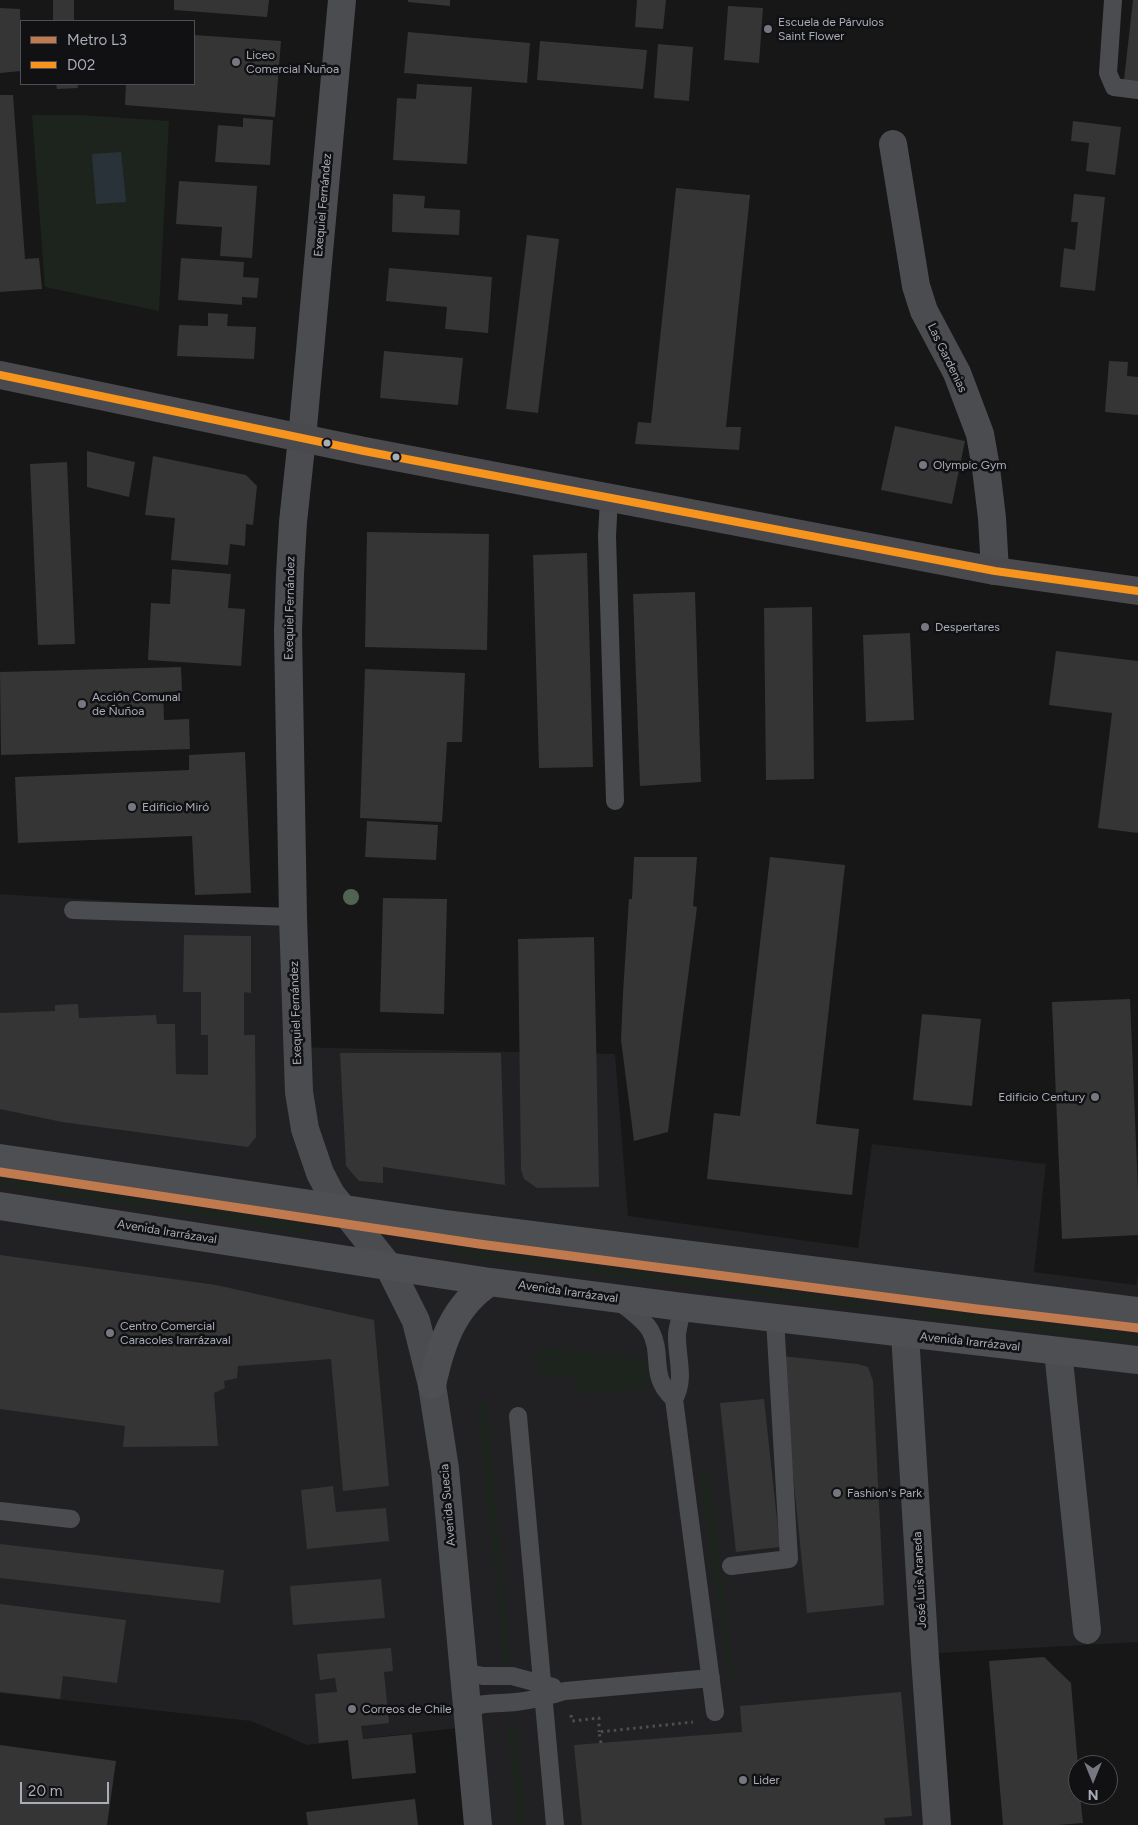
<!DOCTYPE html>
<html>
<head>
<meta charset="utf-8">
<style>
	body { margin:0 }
	#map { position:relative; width:1138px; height:1825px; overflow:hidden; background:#171717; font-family:Figtree,sans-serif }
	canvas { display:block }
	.legend { position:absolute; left:20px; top:20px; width:175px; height:65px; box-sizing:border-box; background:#111113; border:1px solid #4d4f55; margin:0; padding:6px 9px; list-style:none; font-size:15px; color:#a8adb8 }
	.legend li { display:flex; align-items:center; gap:10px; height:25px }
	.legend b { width:25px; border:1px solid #4d4f55 }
	.north { position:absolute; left:1068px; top:1755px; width:50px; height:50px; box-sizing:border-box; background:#111113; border:1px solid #4d4f55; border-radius:50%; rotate:180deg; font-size:14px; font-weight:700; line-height:20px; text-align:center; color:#a8adb8 }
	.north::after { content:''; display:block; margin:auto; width:18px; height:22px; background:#757880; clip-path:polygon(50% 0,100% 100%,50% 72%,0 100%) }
	.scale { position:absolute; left:20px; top:1782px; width:89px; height:22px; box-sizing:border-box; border:2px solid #a8adb8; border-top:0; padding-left:6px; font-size:15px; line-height:18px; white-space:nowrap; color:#a8adb8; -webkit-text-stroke:4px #111113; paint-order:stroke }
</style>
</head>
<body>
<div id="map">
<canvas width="1138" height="1825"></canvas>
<ul class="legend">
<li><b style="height:6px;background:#c17a4e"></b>Metro L3</li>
<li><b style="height:6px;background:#f7941d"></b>D02</li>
</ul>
<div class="north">N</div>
<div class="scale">20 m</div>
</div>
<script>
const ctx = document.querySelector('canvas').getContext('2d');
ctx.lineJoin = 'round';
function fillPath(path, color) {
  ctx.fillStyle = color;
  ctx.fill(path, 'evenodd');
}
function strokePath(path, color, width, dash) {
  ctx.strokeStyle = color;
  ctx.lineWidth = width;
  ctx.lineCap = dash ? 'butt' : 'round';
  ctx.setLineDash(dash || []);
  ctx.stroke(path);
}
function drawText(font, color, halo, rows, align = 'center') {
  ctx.font = font + ' Figtree,sans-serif';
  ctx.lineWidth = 5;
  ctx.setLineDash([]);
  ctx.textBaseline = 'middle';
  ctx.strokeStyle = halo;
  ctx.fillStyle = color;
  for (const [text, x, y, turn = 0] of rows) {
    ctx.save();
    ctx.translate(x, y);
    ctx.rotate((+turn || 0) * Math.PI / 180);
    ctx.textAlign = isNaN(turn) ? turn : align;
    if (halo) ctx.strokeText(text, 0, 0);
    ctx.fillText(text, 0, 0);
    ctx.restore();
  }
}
fillPath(new Path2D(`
	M0 894 287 912 289 1047 615 1054 628 1216 858 1248 872 1144 1046 1164 1034 1272 1136 1285 1138 1274V1642L921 1654 935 1825H467L458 1728 307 1745 251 1721 0 1693Z`), '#212123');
fillPath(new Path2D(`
	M32 115H80L169 121 159 311 45 287Z
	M0 1178 307 1225 306 1234 175 1212 0 1186Z
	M451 1247 873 1303 872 1310 451 1255Z
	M925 1308 1138 1336V1344L924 1317Z
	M538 1346 649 1359 652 1388 581 1395 580 1388H577L575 1374 542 1378 541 1368 534 1354 539 1350Z
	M486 1402 511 1666 504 1667 477 1403Z
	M709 1471 734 1678H729L698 1472Z
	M516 1721 526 1825H517L507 1722Z`), '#1d241e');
fillPath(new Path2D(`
	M121 152 126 202 96 204 92 154Z`), '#2a3239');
fillPath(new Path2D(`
	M53 0H74V21H53Z
	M174 0H269L267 17 174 10Z
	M408 0H450V6L408 2Z
	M637 0H666L663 29 635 27Z
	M1133 0H1138V82L1124 80Z
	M728 6 763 8 759 63 724 60Z
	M0 8 20 9 21 71 0 73Z
	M408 32 530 43 527 83 404 73Z
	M194 35 281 41 275 117 125 105 126 84H194Z
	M540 41 647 50 643 89 537 80Z
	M658 44 693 47 689 101 654 98Z
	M56 84H77L78 88 57 89Z
	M417 84 472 87 467 164 393 160 397 98 416 99Z
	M0 95H13L25 259 39 258 42 289 0 292Z
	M243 118 273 120 270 165 215 162 218 125 243 127Z
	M1073 121 1121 127 1115 175 1086 171 1089 143 1071 141Z
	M179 181 257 186 252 258 220 256 222 227 176 224Z
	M676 188 750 195 726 427H741L739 450 635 444 638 422 651 423Z
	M393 194 425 196 424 208 460 210 459 235 392 232Z
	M1074 194 1105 197 1095 291 1060 287 1064 248 1075 250 1078 222H1071Z
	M527 235 559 239 538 413 506 409Z
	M181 258 244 262 243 277 259 278 257 298 242 297V305L178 300Z
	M389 268 492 277 488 333 445 329 447 307 386 301Z
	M208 313 228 314 227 326 256 327 254 359 177 356 179 325 208 326Z
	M384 351 463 358 458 405 380 398Z
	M1109 361 1128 362 1127 376 1138 377V415L1105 412Z
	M895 426 965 441 952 504 881 490Z
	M87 451 135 462 129 497 87 487Z
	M153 456 246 475 257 486 253 525 246 524 245 546 230 544 228 565 171 560 175 518 145 515Z
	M67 462 75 644 38 645 30 464Z
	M367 532 489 534 487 650 365 647Z
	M587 553 593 767 539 768 533 555Z
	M172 569 231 574 228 608 245 609 241 666 148 660 151 603 170 604Z
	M695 592 701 782 640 786 633 594Z
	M812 607 814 779 766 780 764 608Z
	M910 633 914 720 866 722 863 635Z
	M1056 651 1138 661V833L1098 828 1112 713 1049 705Z
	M181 667 182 691 163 692 164 720 189 719 190 749 1 755 0 672Z
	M365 669 465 673 462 742H447L442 822 360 818Z
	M245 752 251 893 195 895 192 836 18 843 15 777 189 770V755Z
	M367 821 438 825 436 860 365 857Z
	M634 857H697L693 906 697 907 668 1132 634 1141 621 1040 623 993 629 899H632Z
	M770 857 845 865 816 1124 859 1129 852 1195 707 1179 714 1113 740 1116Z
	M383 898 447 899 444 1014 380 1012Z
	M184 935 251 936V993L244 992V1035H255L256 1137 248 1147 62 1122 0 1109V1013L55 1011V1005L78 1004 79 1018 156 1015 157 1024H175L176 1074 208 1075V1035H201V992H183Z
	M594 937 599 1187 537 1188 524 1179 521 1170 518 939Z
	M1130 999 1138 1191V1235L1062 1239 1052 1002Z
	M922 1014 981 1019 972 1106 913 1100Z
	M340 1053H501L505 1185 383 1167V1183L359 1181 346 1166Z
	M0 1255 216 1285 374 1320 389 1486 343 1491 331 1359 238 1366 237 1378 224 1381 225 1388 214 1393 218 1446 123 1447 125 1426 0 1409Z
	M781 1356 858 1364 868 1367 873 1381 884 1605 807 1613Z
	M764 1399 780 1547 736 1552 720 1403Z
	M333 1486 336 1512 386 1508 389 1541 307 1549 301 1490Z
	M0 1544 224 1570 220 1603 0 1578Z
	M381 1579 385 1618 293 1625 290 1586Z
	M0 1604 126 1620 117 1683 63 1676 60 1699 0 1692Z
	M391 1648 393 1671 384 1672 389 1723 361 1726 363 1739 412 1734 416 1773 352 1779 348 1740 319 1743 315 1694 337 1692 335 1678 320 1680 317 1654Z
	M1044 1657 1071 1683 1078 1766V1795H1080L1083 1823 1058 1825H1003L989 1661Z
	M901 1692 912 1816 884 1818 885 1825H582L574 1745 742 1732 740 1706Z
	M0 1745 116 1761 107 1825H0Z
	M415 1799 418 1825H308L306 1812Z`), '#353536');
strokePath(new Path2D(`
	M571 1715 572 1721 599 1718V1732
	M601 1743 599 1732 693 1722`), '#4d4e52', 3, [2.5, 4]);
strokePath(new Path2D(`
	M1113 0 1108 73 1114 87 1138 90
	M609 498 607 536 615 801
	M73 910 293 917
	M618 1301C629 1309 642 1318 650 1330 664 1355 648 1376 674 1399
	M683 1307C681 1316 678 1325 677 1334 676 1356 686 1379 674 1399L715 1712
	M518 1416 555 1825
	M0 1511 71 1519
	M731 1566 789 1559 775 1319
	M463 1672 483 1676H512L553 1687
	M467 1710C483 1701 498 1704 516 1702 533 1700 549 1696 565 1691L711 1678`), '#4b4c50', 18);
strokePath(new Path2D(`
	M893 144 916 286 924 311 957 373 980 434 986 468 992 518 995 571
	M905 1334 925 1658 937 1825
	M1058 1351 1087 1630`), '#4b4c50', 28);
strokePath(new Path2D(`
	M342 0 302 438 293 522 290 574 288 631 293 917 299 1092 305 1129 320 1173 331 1194 389 1267 416 1321 432 1385 445 1469 478 1825`), '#4b4c50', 28);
strokePath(new Path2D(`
	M0 375 364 451 995 571 1138 591`), '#4a4a4e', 28);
strokePath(new Path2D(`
	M0 1158 446 1224 1138 1311
	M0 1206 490 1282 690 1308 1138 1360
	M432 1385C441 1344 453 1306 490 1282`), '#4d4f52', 28);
strokePath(new Path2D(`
	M0 375 364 451 995 571 1138 591`), '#f7941d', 8);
strokePath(new Path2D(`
	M0 1172 479 1244 977 1309 1138 1328`), '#c17a4e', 9);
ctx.fillStyle = '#506451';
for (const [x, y] of [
	[351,897]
]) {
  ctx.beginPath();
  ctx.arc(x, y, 8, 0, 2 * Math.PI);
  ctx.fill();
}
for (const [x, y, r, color] of [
	[768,29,5,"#757880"],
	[236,62,5,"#757880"],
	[327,443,4.5,"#a8adb8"],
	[396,457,4.5,"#a8adb8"],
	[923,465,5,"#757880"],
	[925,627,5,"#757880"],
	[82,704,5,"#757880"],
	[132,807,5,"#757880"],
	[1095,1097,5,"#757880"],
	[110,1333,5,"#757880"],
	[837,1493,5,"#757880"],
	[352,1709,5,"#757880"],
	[743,1780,5,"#757880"]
]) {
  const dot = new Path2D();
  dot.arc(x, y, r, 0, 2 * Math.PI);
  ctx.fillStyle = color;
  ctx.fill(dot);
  strokePath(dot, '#111113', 2);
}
drawText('12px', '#a8adb8', '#111113', [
	["Escuela de Párvulos",778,22],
	["Saint Flower",778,36],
	["Liceo",246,55],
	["Comercial Ñuñoa",246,69],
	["Olympic Gym",933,465],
	["Despertares",935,627],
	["Acción Comunal",92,697],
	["de Ñuñoa",92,711],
	["Edificio Miró",142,807],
	["Edificio Century",1085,1097,"right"],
	["Centro Comercial",120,1326],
	["Caracoles Irarrázaval",120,1340],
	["Fashion's Park",847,1493],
	["Correos de Chile",362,1709],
	["Lider",753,1780]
], 'left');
drawText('12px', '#a8adb8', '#111113', [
	["Exequiel Fernández",323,205,-85],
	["Las Gardenias",947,358,64],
	["Exequiel Fernández",290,608,-89],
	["Exequiel Fernández",296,1013,-92],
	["Avenida Irarrázaval",167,1232,9],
	["Avenida Irarrázaval",568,1292,8],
	["Avenida Irarrázaval",970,1342,6],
	["Avenida Suecia",448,1505,-95],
	["José Luis Araneda",920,1580,-93]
]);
</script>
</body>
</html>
